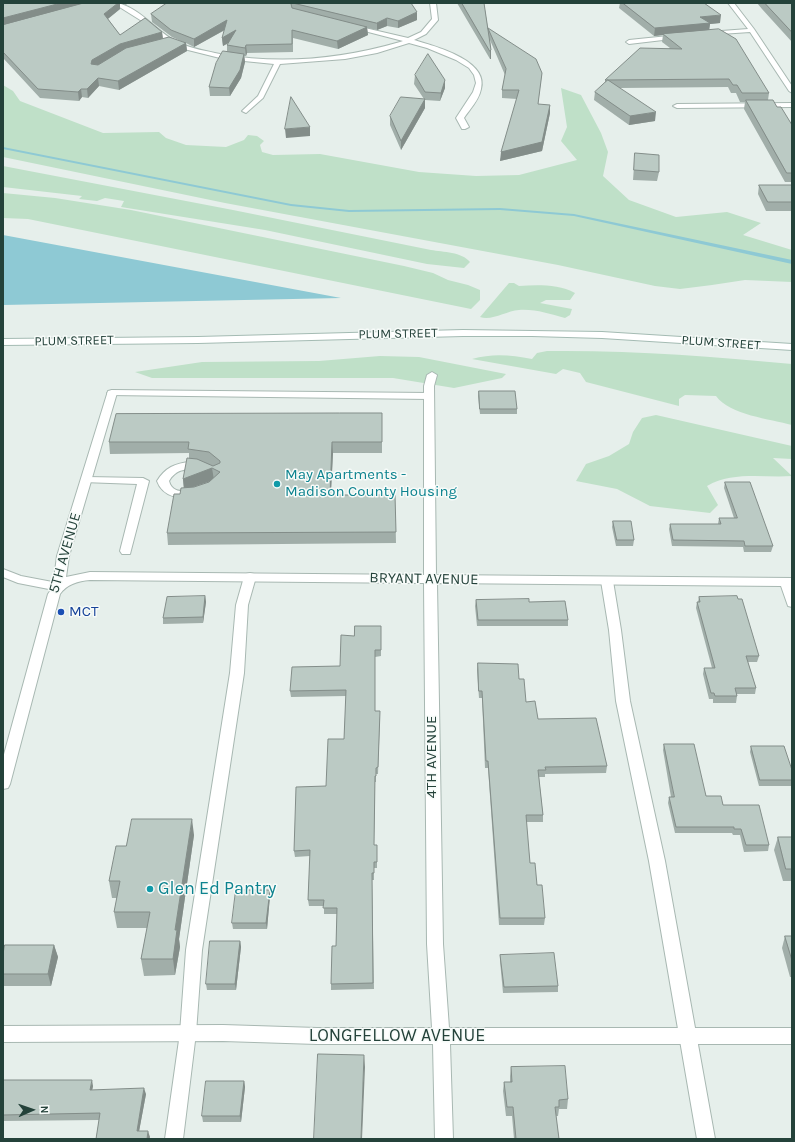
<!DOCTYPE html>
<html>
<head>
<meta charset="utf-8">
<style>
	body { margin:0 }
	#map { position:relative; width:795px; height:1142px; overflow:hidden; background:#e6efeb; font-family:Karla,sans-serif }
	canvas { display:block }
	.frame { position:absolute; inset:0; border:4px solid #24423a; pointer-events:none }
	.north { position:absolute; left:12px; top:1090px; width:40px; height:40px; -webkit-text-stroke:3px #f7fbf9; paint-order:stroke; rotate:88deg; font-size:11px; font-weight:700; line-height:16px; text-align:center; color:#24423a }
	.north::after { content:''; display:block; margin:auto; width:14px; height:18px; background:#24423a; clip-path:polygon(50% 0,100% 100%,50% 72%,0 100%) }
</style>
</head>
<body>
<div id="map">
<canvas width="795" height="1142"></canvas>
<div class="frame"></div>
<div class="north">N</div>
</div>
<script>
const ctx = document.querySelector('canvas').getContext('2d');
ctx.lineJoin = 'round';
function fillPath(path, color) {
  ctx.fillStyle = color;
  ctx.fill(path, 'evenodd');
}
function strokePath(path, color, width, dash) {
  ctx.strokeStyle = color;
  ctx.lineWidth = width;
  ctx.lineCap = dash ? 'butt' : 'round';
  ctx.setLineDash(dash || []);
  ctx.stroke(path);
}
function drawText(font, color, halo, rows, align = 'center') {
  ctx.font = font + ' Karla,sans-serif';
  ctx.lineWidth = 3;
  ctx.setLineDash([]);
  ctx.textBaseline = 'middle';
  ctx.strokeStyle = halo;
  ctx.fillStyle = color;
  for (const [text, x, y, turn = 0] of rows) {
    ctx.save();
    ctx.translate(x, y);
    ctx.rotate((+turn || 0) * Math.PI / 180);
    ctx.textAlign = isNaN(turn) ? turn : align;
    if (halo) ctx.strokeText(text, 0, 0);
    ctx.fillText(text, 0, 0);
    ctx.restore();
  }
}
fillPath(new Path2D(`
	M3 85 13 91 20 101 103 133 159 132 166 138 186 145 226 147 244 140 248 135 257 136 264 141 260 145 262 152 273 155 320 154 419 172 476 176 519 175 577 160 561 141 567 127 561 88 581 95 601 133 608 152 603 176 629 200 676 217 727 212 761 223 743 235 792 250V282L745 280 712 285 680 289 655 286 558 265 225 203 3 157Z
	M3 166 233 210 431 250C443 252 462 252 470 262L464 268 427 264 265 230 121 207 124 201 105 198 97 201 79 199 82 196 3 187Z
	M3 193 55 198 131 210 404 266 433 273 448 280 468 285 480 290V300L471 309 28 219 3 218Z
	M509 283H514L519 286C537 285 558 284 575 293L570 300H546L540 303 572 309 570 315 565 318C549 314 536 309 519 310 506 311 492 321 480 317Z
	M547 351C629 350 710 356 792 364V425C770 419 730 415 716 396L685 395 679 399V406L586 382 580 373 563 369 556 374 472 359C493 353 511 355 532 359L537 353Z
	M380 356 419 357 506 374 502 378 454 388 393 378H152L135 372 202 362 319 361Z
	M656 415 792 446V459L773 458 792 476C763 478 733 471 707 486L718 505 710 513 650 506 617 489 576 481 586 464 609 456 629 444 633 432 642 418Z`), '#bfe0c8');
fillPath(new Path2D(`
	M3 235 341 298 3 305Z`), '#8ec9d4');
fillPath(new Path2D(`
	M3 147 291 204 349 210 500 208 574 214 792 260V264L574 216 500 210 349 212 291 206 3 149Z`), '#8ec9d4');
const lane = new Path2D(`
	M112 390 429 393 434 396 429 399 108 395 107 393Z
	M191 462 206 464 207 466C200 475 181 461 169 481 173 496 187 489 198 492L200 494 198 496C182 500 163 498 157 481 165 468 175 463 191 462Z
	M87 477 143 478 149 481 130 554H122L120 551 137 484 83 482 81 480Z
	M3 569 21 576 63 584 65 587 63 590 59 591 18 583 3 577Z
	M250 573 254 574 256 577 248 605 244 673 202 950 196 1033 183 1139H165L180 1033 186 950 230 673 236 605 244 577 246 574Z
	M607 577 611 578 613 581 621 630 630 701 665 861 715 1139H697L649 861 616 701 609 630 601 581 603 578Z`);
const street = new Path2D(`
	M113 3C137 3 158 34 179 43 192 49 207 51 220 54 281 65 341 59 400 42L403 41 349 27 352 25 408 38 421 32 432 19 430 3H436L438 20 426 34 414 40C434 46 489 60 481 89 479 100 470 109 464 118L469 127 465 129H462L456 118 473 92 476 83 474 75 469 68 456 60 427 48 409 43 377 53 345 59 280 64 263 98 246 113 242 111 258 96 274 64 224 59 176 47 166 41 145 23Z
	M728 3H734L754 29 792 86V93L789 91 750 32 706 35 705 34 708 32 748 29Z
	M678 35 680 36V38L629 44 626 42 629 40Z
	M792 103V107L677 108 673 106 677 104Z
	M432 372 437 375 434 386 436 575 792 578V607L788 606 781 586 437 583 443 944 449 1028H792V1044H450L453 1139H435L433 1044H317L223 1041 3 1042V1026L223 1025 317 1028H432L427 944 424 583 90 580C78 581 67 584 60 594L10 784 8 788 3 789V758L48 594 53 587 57 556 108 391 112 390 117 393 69 556 66 577 90 572 424 575V386L427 375Z`);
const secondary = new Path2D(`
	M463 330 602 332 792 344V350L602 338 532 336H463L198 343 3 345V339L198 337Z`);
strokePath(lane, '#a8b8b2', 2);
strokePath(street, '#a8b8b2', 2);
strokePath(secondary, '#a4bbb3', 2);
fillPath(lane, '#fff');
fillPath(street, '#fff');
fillPath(secondary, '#fff');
fillPath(new Path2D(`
	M3 3H128L126 5 120 3V9L108 19 120 35 162 32 163 39 185 43 172 37 152 22 151 14 167 3H411L417 20 398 28 387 26 377 30 367 28 368 35 338 49 293 38V52L247 53 246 56H244L245 62 241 78 230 96H210L209 87 227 52V45L228 43 223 46 222 38 225 30 194 47 186 43 187 51 119 90 99 86 88 98 82 97 79 101 40 98 3 58Z
	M457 3H484L488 29V28L542 73 538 104 550 113 542 151 500 161 517 99 502 98V90L505 75 490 40 491 50V59H490Z
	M620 3H704L720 23 710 24 709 30 769 93 768 100 777 107 792 125V182H785L744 109 745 102H740L736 93H731L728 87 620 88 655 121 629 125 594 100 595 92 605 83V80L670 48 662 42 663 35 654 36 619 8Z
	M757 3H792V42L762 9Z
	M415 75 445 80V88L440 101 425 100V108L401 150 390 125V116L424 99 414 84Z
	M635 153 659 172 657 181 633 180Z
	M759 185H792V211H766L758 194Z
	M479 391 517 409V414H480L478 396Z
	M382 413V453H333L331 495H395L396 543 168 545 167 533 180 494 184 488 183 479 189 459V453L110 454 109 442ZM211 481 209 482 192 487Z
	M725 482 773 546 771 552H744L743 547 672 546 669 529 670 524H718L719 518H734L724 488Z
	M613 521 634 540 633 546H616L612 527Z
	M205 596 206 602 203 623 163 624V618Z
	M699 597 759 656 757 662H748L756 688 755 694H737V696L736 703H713V699H709L703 674 704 668H712L696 608 697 602H698Z
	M476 600 529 602 568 620V626H477L475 606Z
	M381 626V656L375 657V711L380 718 378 774H376V782H375L374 845H377V868H374V880H372L374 989 331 990V984L336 946 337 914H324V906H309L308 900 310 856 295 857 294 851 326 786 344 739 346 696 291 697 290 691 340 666 354 636Z
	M478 663 519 679 526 702 538 719 607 766 606 773 545 774V777H539L543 815V822H526L530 863 537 885 545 918 544 925H499L488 768H485L482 698H479L477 670Z
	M664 744 706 796 723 805 769 845 768 851 744 852 740 835H733L732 833H675L668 803 669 797H671L663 750Z
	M751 746 792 770V786H759L750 752Z
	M194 835 179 939 180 947 175 975 144 976 141 959 147 928H117L114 912 117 898H112L109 881 126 846Z
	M778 837H792V881H783L774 850Z
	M270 890V896L267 929H233L232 923Z
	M785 936H792V977H790L782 948Z
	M240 941 241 947 236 990H207L206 984Z
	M54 945 58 957 51 986H3V954Z
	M500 955 558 986V992L503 993 500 961Z
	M511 1067 568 1099 567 1109H559L558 1116H556L559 1139H514L512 1116H506L503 1091 504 1082H510V1076Z
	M3 1080 93 1086 92 1090 146 1094 139 1131 150 1137 149 1139H96L99 1120 3 1121Z
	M244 1081 245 1087 241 1122H203L202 1116Z`), '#a1aea9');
fillPath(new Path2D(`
	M61 3H92L3 26V18Z
	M118 3H120V9L105 21 104 14Z
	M417 12V20L398 28V21Z
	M721 15 720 23 710 24 709 31 663 34V35L654 36 655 28 700 17Z
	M387 18V26L377 30V23Z
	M227 20 228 28 194 47V39Z
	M367 27 368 35 338 49 337 41Z
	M236 30 237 38 223 46 222 38Z
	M162 32 163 40 93 69 91 64 92 60 120 44Z
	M186 43 187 51 119 90 118 81Z
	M246 45 247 53 246 56 245 48Z
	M491 50V59H490V51Z
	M244 54 245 62 241 78 230 96 229 88Z
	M98 78 99 86 88 98 87 89Z
	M445 80V88L440 101 441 93Z
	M81 89 82 97 79 101 78 92Z
	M425 99V108L401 150V141Z
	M550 105V113L542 151 500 161 501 152Z
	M656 112 655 121 629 125 630 116Z
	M310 127V136L286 138 285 129Z
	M332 442 333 453 330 507V495Z
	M212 468 214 480 184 490 183 479Z
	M205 596 206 602 203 623V617Z
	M192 819 194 835 179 939 180 947 175 975 173 959 175 930Z
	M270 890V896L267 929 266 923Z
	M240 941 241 947 236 990 235 984Z
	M54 945 58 957 51 986 48 974Z
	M364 1055 365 1067 362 1139H361Z
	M92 1080 93 1086 91 1096 90 1090Z
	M244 1081 245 1087 241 1122 240 1116Z
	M144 1088 146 1094 138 1137 137 1131Z
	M148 1131 150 1137 149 1139H147Z`), '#838d89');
const building = new Path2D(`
	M3 3H61L3 18Z
	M84 3H118L104 14 120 35 145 18 162 32 120 44 92 60 91 64 98 65 126 48 169 37 186 43 118 81 98 78 87 89H81L78 92 38 89 3 52V25Z
	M167 3H293L291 4 292 8 367 27 337 41 292 30V44L246 45 245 48 227 45 236 30 222 38 227 20 194 39 171 30 151 14Z
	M293 3H411L417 12 398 21 387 18 377 23Z
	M462 3H484L491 50 490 51Z
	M623 3H704L721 15 700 17 710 23 655 28Z
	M765 3H792V32Z
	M488 28 536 59 542 73 538 104 550 105 542 142 501 152 519 90H502L506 69Z
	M719 29 736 39 769 93H742L737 85H733L729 79 605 80 640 48 682 49 663 34Z
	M223 51 244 54 240 70 229 88 209 87 216 63Z
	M428 54 445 80 441 93 425 92 415 75Z
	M608 80 656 112 630 116 595 92Z
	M291 97 310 127 285 129Z
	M401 97 425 99 401 141 390 116Z
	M746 100H773L777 107H781L792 125V173H787Z
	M635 153 659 155V172L634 170Z
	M759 185H792V202H768Z
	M479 391H515L517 409H480Z
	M340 413H382V442H332L330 495H395L396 532 167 533 174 494H180L181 488 194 487 209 482 220 472 212 468 183 479 187 458 197 459 213 466 220 463V461L209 452 188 449 189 442H109L116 414Z
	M725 482H750L773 546H745L744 541 673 540 670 524H721L719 518H737Z
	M613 521H631L634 540H617Z
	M205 596 203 617 163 618 167 597Z
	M737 596 738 599H742L759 656H746L756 688H735L737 696H715L714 693H711L704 668H715L697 602H700L699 597Z
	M529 599V602L565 601 568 620H478L476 600Z
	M355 626H381V650H375V711H380L378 767 376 768V776H375L374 845H377V862H374V873H372L373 983 331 984 332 946H336L337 908H323L324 900H308L310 850 294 851 296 787 326 786 328 739H344L346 690 290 691 292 667 340 666 341 635 354 636Z
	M478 663 518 664 519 679H524L526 702 535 701 538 719 596 718 607 766 545 767 546 770H538L543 815H526L530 863H535L537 885H542L545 918H500L488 761H486L482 691H479Z
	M664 744H694L706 796H721L723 805H759L769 845H746L741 829H734V827H676L669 797H674Z
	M751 746H784L792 770V780H760Z
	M132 819H192L175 930H177L173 959H141L150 912H114L120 881H109L116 846H126Z
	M778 837H792V869H786Z
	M236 890H270L266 923H232Z
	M785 936H792V960Z
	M210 941H240L235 984H206Z
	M5 945H54L48 974H3V954Z
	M554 953 558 986 504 987 500 955Z
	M318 1054 364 1055 361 1139H314Z
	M565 1066 568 1099 559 1100V1107H555L559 1139H516L513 1107H507L504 1082H512L511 1067Z
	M3 1080H92L90 1090 144 1088 137 1131H148L147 1139H96L100 1113 3 1115Z
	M206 1081H244L240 1116H202Z`);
fillPath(building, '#bbcac4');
strokePath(building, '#838d89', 1);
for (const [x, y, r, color] of [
	[277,484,4,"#0f9aa8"],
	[61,612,4,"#1a4fb4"],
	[150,889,4,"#0f9aa8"]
]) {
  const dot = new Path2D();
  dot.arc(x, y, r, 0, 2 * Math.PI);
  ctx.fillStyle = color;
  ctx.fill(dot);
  strokePath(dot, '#f7fbf9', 1.5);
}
drawText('13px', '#24423a', '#f7fbf9', [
	["PLUM STREET",398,334,-1],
	["PLUM STREET",74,341,-1],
	["PLUM STREET",721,343,4]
]);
drawText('15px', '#0d838f', '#f7fbf9', [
	["May Apartments -",285,475],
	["Madison County Housing",285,492]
], 'left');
drawText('15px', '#24423a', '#f7fbf9', [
	["5TH AVENUE",65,553,-74],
	["BRYANT AVENUE",424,579,1],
	["4TH AVENUE",432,757,-90]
]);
drawText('15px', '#164399', '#f7fbf9', [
	["MCT",69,612]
], 'left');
drawText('18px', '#0d838f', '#f7fbf9', [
	["Glen Ed Pantry",158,889]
], 'left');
drawText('18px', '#24423a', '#f7fbf9', [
	["LONGFELLOW AVENUE",397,1036]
]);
</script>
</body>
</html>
